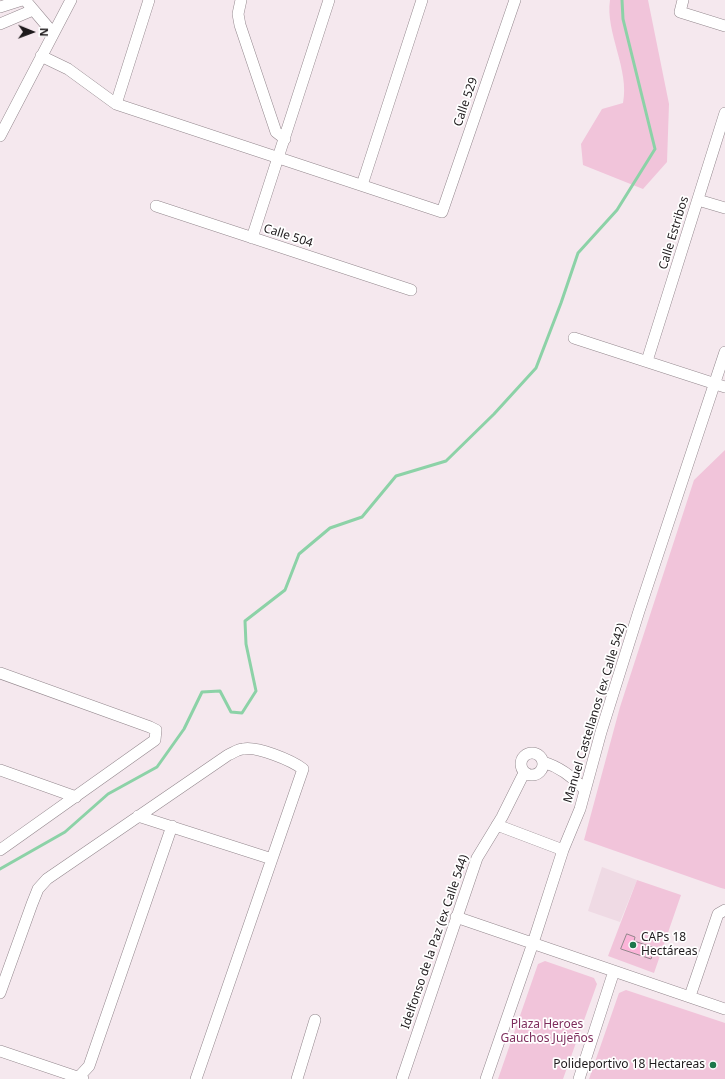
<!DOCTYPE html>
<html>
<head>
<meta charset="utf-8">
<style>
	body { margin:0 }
	#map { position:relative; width:725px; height:1079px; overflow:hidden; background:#f5e8ee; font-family:"Noto Sans",sans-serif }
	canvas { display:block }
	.north { position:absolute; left:12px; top:12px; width:40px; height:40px; -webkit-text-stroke:3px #fff; paint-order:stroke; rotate:91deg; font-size:11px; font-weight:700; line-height:16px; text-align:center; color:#1e1a1c }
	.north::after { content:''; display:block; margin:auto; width:14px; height:18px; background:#1e1a1c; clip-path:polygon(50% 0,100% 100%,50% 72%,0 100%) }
</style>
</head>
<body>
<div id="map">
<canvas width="725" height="1079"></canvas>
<div class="north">N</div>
</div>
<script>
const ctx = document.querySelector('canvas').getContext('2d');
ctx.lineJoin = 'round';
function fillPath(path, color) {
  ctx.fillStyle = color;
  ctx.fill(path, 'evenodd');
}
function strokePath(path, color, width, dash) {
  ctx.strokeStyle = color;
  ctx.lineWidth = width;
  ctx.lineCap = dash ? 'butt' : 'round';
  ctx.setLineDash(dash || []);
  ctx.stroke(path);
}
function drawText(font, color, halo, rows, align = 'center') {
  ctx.font = font + ' "Noto Sans",sans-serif';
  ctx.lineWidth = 3.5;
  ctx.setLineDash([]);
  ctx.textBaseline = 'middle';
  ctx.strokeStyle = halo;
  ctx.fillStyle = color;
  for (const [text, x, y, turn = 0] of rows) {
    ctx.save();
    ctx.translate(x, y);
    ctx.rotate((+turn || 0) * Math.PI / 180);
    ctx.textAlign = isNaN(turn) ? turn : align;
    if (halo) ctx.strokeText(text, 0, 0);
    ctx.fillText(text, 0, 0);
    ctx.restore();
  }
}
fillPath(new Path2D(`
	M602 867 637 880 620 922 588 911Z`), '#efdae4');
fillPath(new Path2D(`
	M610 0H648L669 104 667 162 643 189 583 165 581 144 602 109 623 103C630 70 605 32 610 0Z
	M725 450V889L721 888 584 840 620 707 694 480Z
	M637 880 681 895 654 973 608 956Z
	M545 961 594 978 597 984 563 1079H498L538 964Z
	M626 990 725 1023V1079H589L619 993Z`), '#f1c4da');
strokePath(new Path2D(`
	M0 869 65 832 108 794 157 767 184 729 202 692 220 691 231 712 242 713 256 691 246 644 245 621 285 590 299 554 330 528 362 517 396 476 446 461 494 414 536 368 561 303 578 253 617 210 655 149 623 19 622 0`), '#8cd2a7', 3);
const building = new Path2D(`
	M627 934 635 937 634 941 655 948 651 959 621 949Z`);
fillPath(building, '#fbb4d8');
strokePath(building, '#93878c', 1);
const minor = new Path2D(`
	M25 0 53 33
	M241 0 238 14 240 25 276 132 285 139
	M683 0 680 12 725 26
	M0 7 22 0
	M0 24 33 10
	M41 56 68 69 116 104 442 212 515 0
	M116 104 149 0
	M0 136 71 0
	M362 185 422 0
	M698 200 725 208
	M156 206 411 290
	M252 238 329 0
	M574 338 725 387
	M647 361 725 113
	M0 673 150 727 156 730 155 740 0 850
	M521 764a11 11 0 1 1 22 0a11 11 0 1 1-22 0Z
	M543 762C560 767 573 777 585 790
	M0 770 76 797
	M138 816 272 859
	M497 825 563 850
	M456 917 725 1009
	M0 993 32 904 38 889 47 879 228 755C233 753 238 749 243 749 257 746 291 760 303 769L196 1079
	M690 996 718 914 725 910
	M0 1051 83 1079
	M77 1079 89 1066 172 826
	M297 1079 315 1020
	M402 1079 477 858 502 817 522 777 526 773
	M486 1079 533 943 563 850 580 809 601 732 639 611 725 352
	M579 1079 614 971`);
strokePath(minor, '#93878d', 12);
strokePath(minor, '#fff', 11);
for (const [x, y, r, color] of [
	[633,945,4,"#1e774b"],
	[713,1065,4,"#1e774b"]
]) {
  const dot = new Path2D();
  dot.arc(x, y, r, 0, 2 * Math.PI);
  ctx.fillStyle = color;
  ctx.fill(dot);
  strokePath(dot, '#fff', 1.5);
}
drawText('12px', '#1e1a1c', '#fff', [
	["Calle 529",466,102,-71],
	["Calle Estribos",674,233,-73],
	["Calle 504",288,236,18],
	["Manuel Castellanos (ex Calle 542)",595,713,-73],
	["Idelfonso de la Paz (ex Calle 544)",435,942,-71]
]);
drawText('12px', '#1e1a1c', '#fff', [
	["CAPs 18",641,938],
	["Hectáreas",641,952],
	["Polideportivo 18 Hectareas",705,1065,"right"]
], 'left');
drawText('12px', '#7e2e5d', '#fff', [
	["Plaza Heroes",547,1025],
	["Gauchos Jujeños",547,1039]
]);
</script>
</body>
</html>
